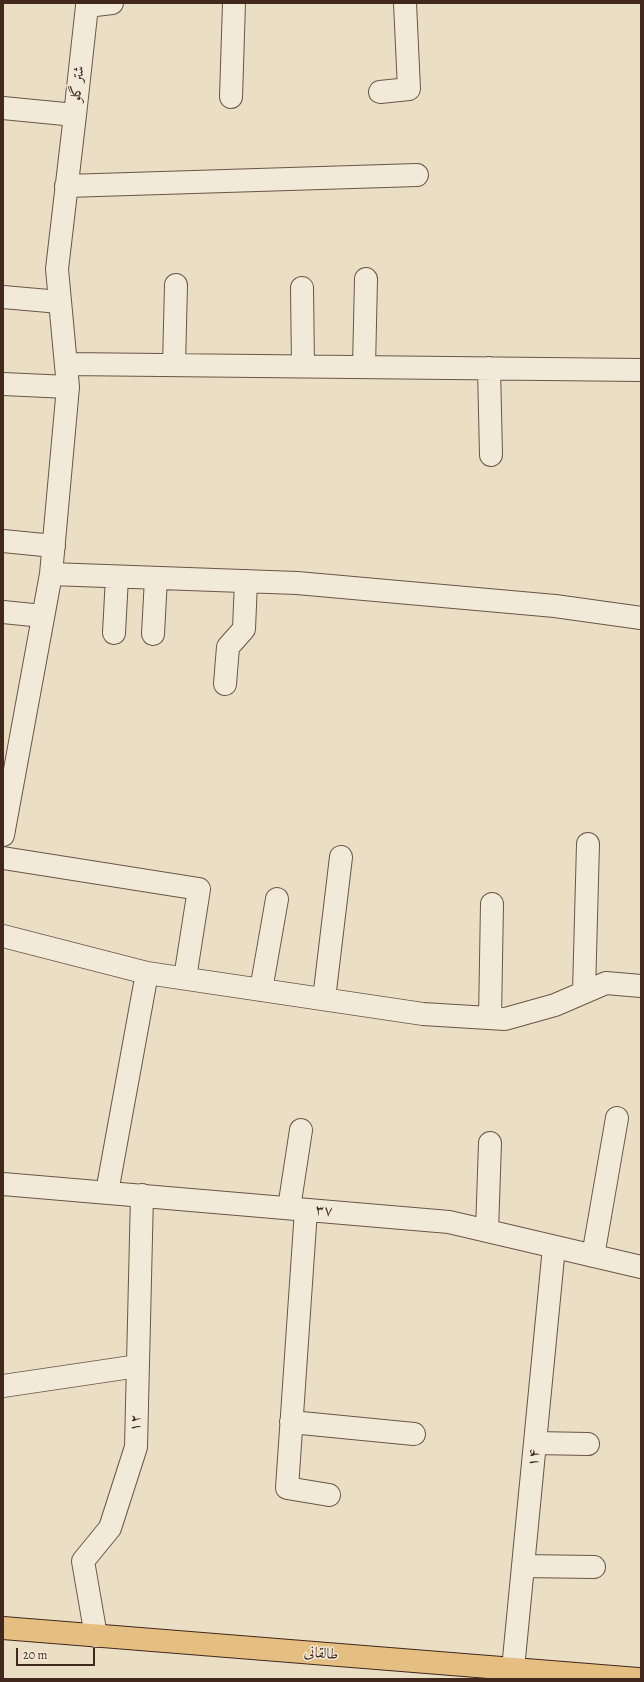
<!DOCTYPE html>
<html>
<head>
<meta charset="utf-8">
<style>
	body { margin:0 }
	#map { position:relative; width:644px; height:1682px; overflow:hidden; background:#eadec5; font-family:Alegreya,serif }
	canvas { display:block }
	.frame { position:absolute; inset:0; border:4px solid #41271c; pointer-events:none }
	.scale { position:absolute; left:16px; top:1648px; width:79px; height:18px; box-sizing:border-box; border:2px solid #41271c; border-top:0; padding-left:5px; font-size:12px; line-height:14px; white-space:nowrap; color:#41271c; -webkit-text-stroke:3px #f1ead9; paint-order:stroke }
</style>
</head>
<body>
<div id="map">
<canvas width="644" height="1682"></canvas>
<div class="frame"></div>
<div class="scale">20 m</div>
</div>
<script>
const ctx = document.querySelector('canvas').getContext('2d');
ctx.lineJoin = 'round';
function strokePath(path, color, width, dash) {
  ctx.strokeStyle = color;
  ctx.lineWidth = width;
  ctx.lineCap = dash ? 'butt' : 'round';
  ctx.setLineDash(dash || []);
  ctx.stroke(path);
}
function drawText(font, color, halo, rows, align = 'center') {
  ctx.font = font + ' Alegreya,Amiri,serif';
  ctx.lineWidth = 3;
  ctx.setLineDash([]);
  ctx.textBaseline = 'middle';
  ctx.strokeStyle = halo;
  ctx.fillStyle = color;
  for (const [text, x, y, turn = 0] of rows) {
    ctx.save();
    ctx.translate(x, y);
    ctx.rotate((+turn || 0) * Math.PI / 180);
    ctx.textAlign = isNaN(turn) ? turn : align;
    if (halo) ctx.strokeText(text, 0, 0);
    ctx.fillText(text, 0, 0);
    ctx.restore();
  }
}
const minor = new Path2D(`
	M380 92 409 89 405 3
	M231 97 234 3
	M3 108 75 115 87 6 112 3
	M66 186 417 175
	M302 288 303 366
	M3 297 60 302
	M66 364 641 370
	M174 365 176 285
	M364 367 366 279
	M489 368 491 455
	M3 384 68 387
	M3 541 54 546
	M51 574 297 583 555 606 641 618
	M3 612 43 616
	M114 633 117 577
	M153 634 156 578
	M225 684 228 647 244 629 246 581
	M3 835 51 574 68 387 57 269 75 115
	M3 858 199 889 185 978
	M3 936 147 973 107 1192
	M147 973 423 1014 505 1019 555 1005 606 983 641 986
	M261 990 277 899
	M584 992 588 844
	M324 999 341 857
	M490 1018 492 904
	M3 1184 449 1222 641 1267
	M289 1208 301 1130
	M306 1210 287 1488 329 1495
	M487 1231 490 1143
	M593 1256 617 1118
	M3 1386 138 1366
	M291 1422 414 1434
	M535 1443 588 1444
	M523 1566 594 1567
	M96 1636 83 1561 110 1528 136 1447 142 1195
	M513 1669 554 1247`);
const major = new Path2D(`
	M3 1628 638 1679`);
strokePath(minor, '#6b5546', 24);
strokePath(major, '#41271c', 24);
strokePath(minor, '#f1ead9', 22);
strokePath(major, '#e5bf82', 22);
drawText('15px', '#41271c', '#f1ead9', [
	["شتر گلو",78,84,-84],
	["۳۷",324,1211,5],
	["۱۲",136,1423,-89],
	["۱۴",534,1458,-85],
	["طالقانی",321,1654,5]
]);
</script>
</body>
</html>
